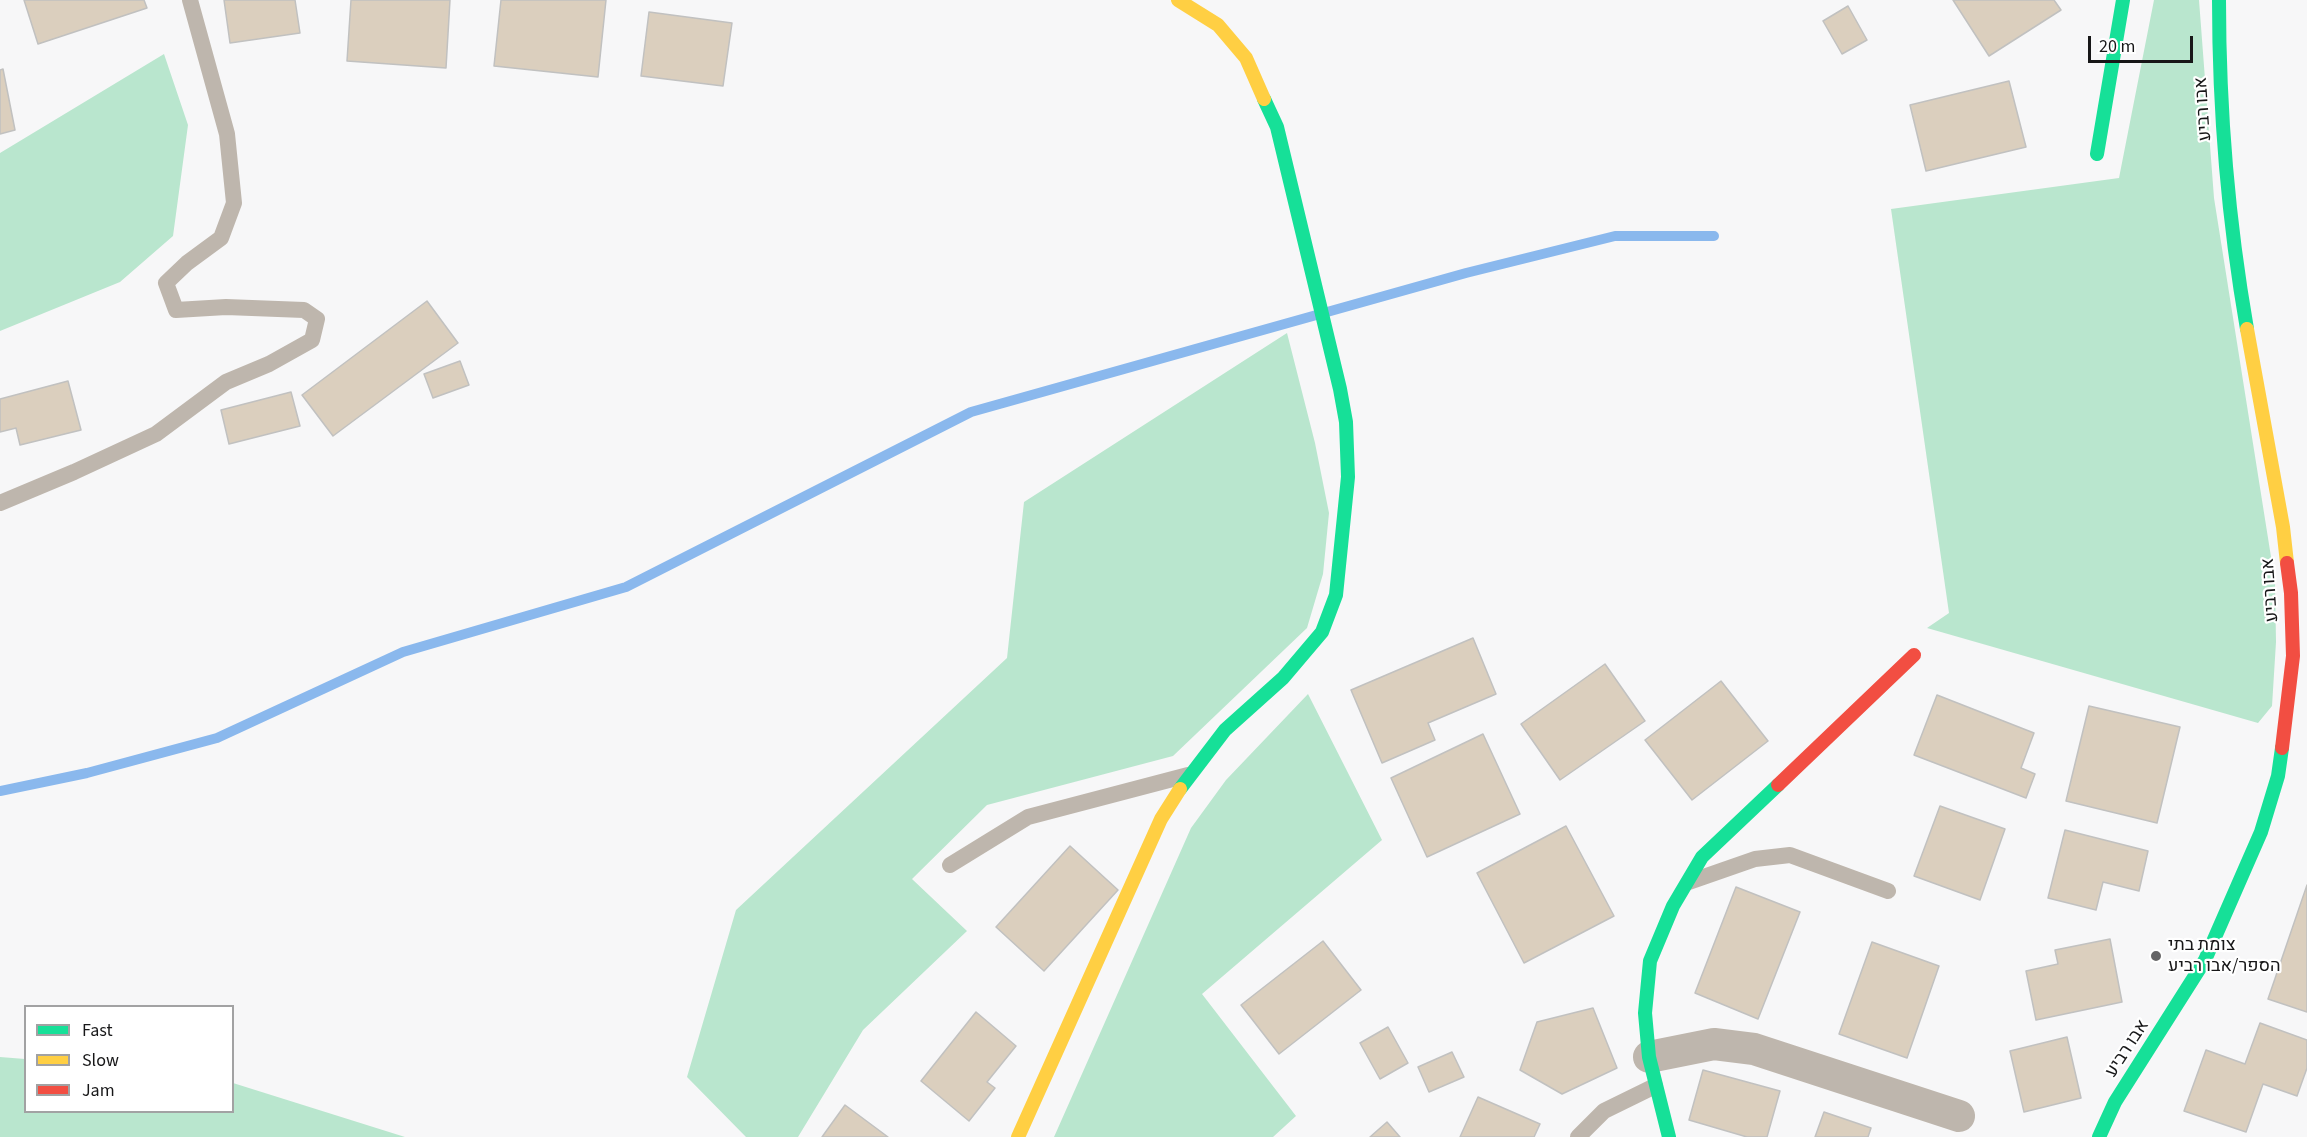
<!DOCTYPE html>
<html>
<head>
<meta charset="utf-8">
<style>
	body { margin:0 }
	#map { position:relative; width:2307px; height:1137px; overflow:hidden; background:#f7f7f8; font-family:"Source Sans 3",sans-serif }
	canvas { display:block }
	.legend { position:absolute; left:24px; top:1005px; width:210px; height:108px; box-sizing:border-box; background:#fff; border:2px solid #a2a2a3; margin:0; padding:8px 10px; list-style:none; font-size:18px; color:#171718 }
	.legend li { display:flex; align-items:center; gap:12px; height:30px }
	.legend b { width:30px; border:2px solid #a2a2a3 }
	.scale { position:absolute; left:2088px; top:36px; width:105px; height:27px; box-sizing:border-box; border:3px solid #171718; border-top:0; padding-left:8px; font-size:18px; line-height:21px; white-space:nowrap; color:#171718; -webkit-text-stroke:4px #fff; paint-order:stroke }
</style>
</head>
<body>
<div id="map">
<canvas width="2307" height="1137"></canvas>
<ul class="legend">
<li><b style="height:8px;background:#16e098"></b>Fast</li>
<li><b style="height:8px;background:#ffcf43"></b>Slow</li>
<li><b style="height:8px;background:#f24e42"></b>Jam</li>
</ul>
<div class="scale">20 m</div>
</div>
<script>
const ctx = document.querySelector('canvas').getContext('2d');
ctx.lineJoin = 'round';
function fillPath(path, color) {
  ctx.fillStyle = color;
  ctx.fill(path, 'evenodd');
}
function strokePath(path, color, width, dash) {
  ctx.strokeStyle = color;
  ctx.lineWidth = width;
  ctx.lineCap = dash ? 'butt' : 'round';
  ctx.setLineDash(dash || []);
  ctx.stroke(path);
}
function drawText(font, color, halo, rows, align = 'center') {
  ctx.font = font + ' "Source Sans 3",Heebo,sans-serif';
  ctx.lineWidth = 4.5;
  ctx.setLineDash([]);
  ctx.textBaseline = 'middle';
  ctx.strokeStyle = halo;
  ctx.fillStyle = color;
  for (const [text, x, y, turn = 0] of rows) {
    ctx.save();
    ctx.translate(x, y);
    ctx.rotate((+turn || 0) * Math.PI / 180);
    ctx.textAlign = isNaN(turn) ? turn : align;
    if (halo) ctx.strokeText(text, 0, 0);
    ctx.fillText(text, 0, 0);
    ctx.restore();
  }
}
fillPath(new Path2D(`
	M2154 0H2199L2214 198 2275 582 2276 642 2272 706 2258 723 1927 628 1949 613 1891 209 2119 178Z
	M164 54 188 125 173 236 120 282 0 331V153Z
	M1287 333 1315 443 1329 513 1323 574 1307 628 1173 756 987 805 912 879 967 931 863 1030 798 1137H746L687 1077 736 910 1007 658 1024 502Z
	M1308 694 1382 840 1202 994 1296 1116 1273 1137H1054L1191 828 1226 780Z
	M0 1057 25 1059 26 1112H232L233 1083 405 1137H0Z`), '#b9e6ce');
strokePath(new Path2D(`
	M0 791 87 773 217 738 403 652 626 587 971 412 1466 273 1615 236H1714`), '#8ab8ed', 10);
const building = new Path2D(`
	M24 0H144L147 8 38 44Z
	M224 0H295L300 33 230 43Z
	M351 0H450L446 68 347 61Z
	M501 0H606L598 77 494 66Z
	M1953 0H2054L2061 10 1989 56Z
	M1848 6 1867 40 1842 54 1823 21Z
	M649 12 732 23 723 86 641 76Z
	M3 69 15 130 0 134V70Z
	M2009 81 2026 147 1926 171 1910 105Z
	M427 301 458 343 333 436 302 395Z
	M460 361 469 385 433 398 424 374Z
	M68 381 81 430 20 445 16 428 0 432V399Z
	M291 392 300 426 229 444 221 410Z
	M1473 638 1496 694 1428 723 1435 740 1382 763 1351 690Z
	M1605 664 1645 721 1560 780 1521 724Z
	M1721 681 1768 741 1692 800 1645 740Z
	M1937 695 2034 733 2021 768 2035 774 2026 798 1914 755Z
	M2089 706 2180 727 2157 823 2066 801Z
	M1483 734 1520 814 1427 857 1391 778Z
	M1940 806 2005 829 1980 900 1914 876Z
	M1566 826 1614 916 1524 963 1477 873Z
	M2065 830 2148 851 2139 891 2103 882 2096 910 2048 898Z
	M1070 846 1118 890 1044 971 996 927Z
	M2307 885V1012L2268 999Z
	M1736 887 1800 912 1758 1019 1695 993Z
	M2110 939 2122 1002 2036 1020 2026 971 2058 964 2055 950Z
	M1323 941 1361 990 1279 1054 1241 1005Z
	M1872 942 1939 966 1907 1058 1839 1034Z
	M1593 1008 1617 1068 1562 1094 1520 1070 1537 1022Z
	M976 1012 1016 1046 987 1082 995 1088 969 1121 921 1081Z
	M2260 1023 2307 1040V1068L2297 1096 2263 1084 2246 1132 2184 1111 2206 1050 2245 1064Z
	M1388 1027 1408 1063 1380 1079 1360 1043Z
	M2067 1037 2081 1098 2024 1112 2010 1051Z
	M1452 1052 1464 1077 1429 1092 1418 1067Z
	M1703 1070 1780 1091 1767 1137H1747L1689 1120Z
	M1478 1097 1540 1124 1534 1137H1460Z
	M845 1105 888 1137H822Z
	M1824 1112 1871 1128 1868 1137H1815Z
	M1387 1122 1400 1137H1370Z`);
fillPath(building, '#dbcfbe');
strokePath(building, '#c1c1c0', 1.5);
strokePath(new Path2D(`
	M0 503 74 472 156 434 226 382 269 364 312 340 317 319 304 310 226 307 176 310 166 283 187 263 221 238 234 203 227 134 190 0
	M950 865 1028 817 1188 775
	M1689 882 1755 859 1790 855 1888 891
	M1578 1137 1604 1111 1655 1086`), '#beb6ad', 16);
strokePath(new Path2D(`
	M1649 1057 1714 1044 1754 1049 1959 1116`), '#beb6ad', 32);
strokePath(new Path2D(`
	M2219 0C2219 110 2228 220 2247 329
	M2097 154 2123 0
	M1180 789 1225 730 1283 678 1322 632 1336 595 1348 477 1346 422 1340 389 1277 127 1264 99
	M1669 1137 1649 1057 1645 1013 1650 961 1673 906 1702 857 1778 785
	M2099 1137 2115 1102 2205 960 2261 832 2278 776 2282 748`), '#16e098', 14);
strokePath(new Path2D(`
	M1178 0 1218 25 1246 58 1264 99
	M2247 329 2283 527 2287 563
	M1018 1137 1161 819 1180 789`), '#ffcf43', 14);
strokePath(new Path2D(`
	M2282 748 2293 656 2291 593 2287 563
	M1778 785 1914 655`), '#f24e42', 14);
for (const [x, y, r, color] of [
	[2156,956,6,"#656566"]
]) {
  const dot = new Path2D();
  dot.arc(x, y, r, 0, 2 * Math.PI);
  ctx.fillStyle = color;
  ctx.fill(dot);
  strokePath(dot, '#fff', 2);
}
drawText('18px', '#171718', '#fff', [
	["אבו רביע",2204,109,-94],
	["אבו רביע",2271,590,-94],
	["אבו רביע",2128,1049,-57]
]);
drawText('18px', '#171718', '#fff', [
	["צומת בתי",2168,946],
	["הספר/אבו רביע",2168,967]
], 'left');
</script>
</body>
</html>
